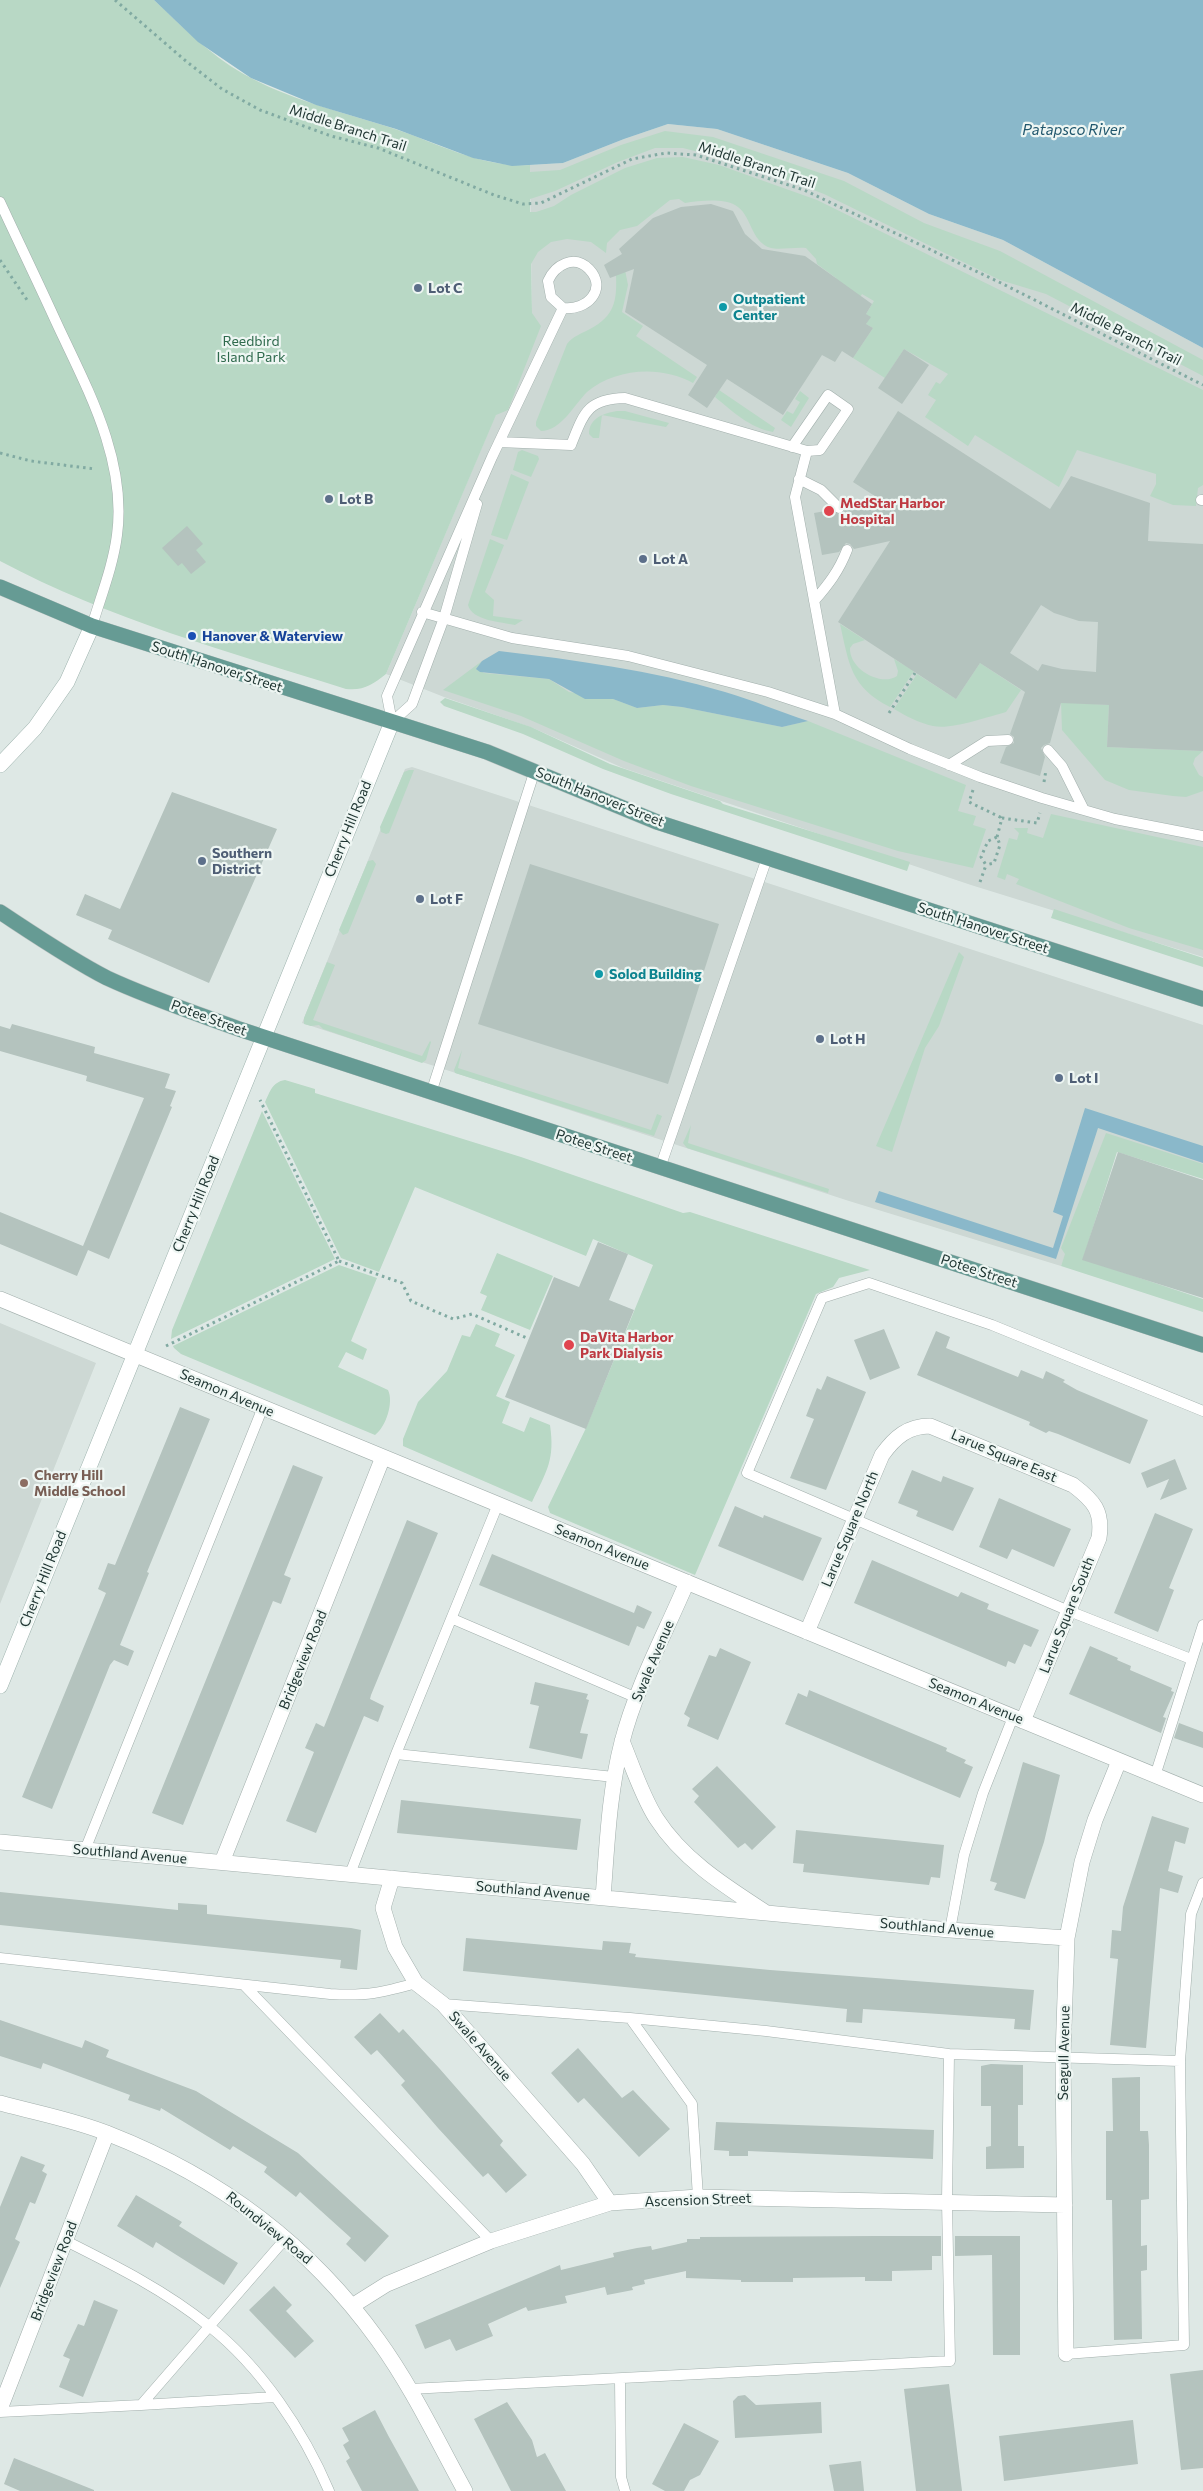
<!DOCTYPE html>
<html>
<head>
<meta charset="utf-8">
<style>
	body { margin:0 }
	canvas { display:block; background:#dee8e5 }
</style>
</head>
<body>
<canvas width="1203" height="2491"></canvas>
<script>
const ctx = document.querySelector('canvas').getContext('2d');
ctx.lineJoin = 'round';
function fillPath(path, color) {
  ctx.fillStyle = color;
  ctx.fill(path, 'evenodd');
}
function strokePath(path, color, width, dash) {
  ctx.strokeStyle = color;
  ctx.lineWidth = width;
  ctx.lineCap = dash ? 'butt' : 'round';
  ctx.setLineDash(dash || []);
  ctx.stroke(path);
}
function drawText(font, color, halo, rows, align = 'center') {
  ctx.font = font + ' Commissioner,sans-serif';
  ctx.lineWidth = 4.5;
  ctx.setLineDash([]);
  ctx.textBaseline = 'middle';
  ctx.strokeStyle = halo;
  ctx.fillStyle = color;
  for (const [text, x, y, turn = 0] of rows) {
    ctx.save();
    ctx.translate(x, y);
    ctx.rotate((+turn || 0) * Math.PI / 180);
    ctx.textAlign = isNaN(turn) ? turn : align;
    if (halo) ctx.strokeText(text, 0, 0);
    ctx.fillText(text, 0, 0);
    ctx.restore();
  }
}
fillPath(new Path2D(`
	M668 124 717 129 848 173 929 214 1003 240 1203 348V957L971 885 623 768 533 728 444 697 386 674 532 329 530 165 563 163 624 139Z
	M412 767 1203 1025V1166L1112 1137 1061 1266 849 1201 302 1023 405 769Z
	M0 1323 96 1363 0 1604Z`), '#cdd8d4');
fillPath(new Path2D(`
	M0 0H154C184 28 214 59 251 78 296 102 347 113 395 129 440 144 482 168 530 165V172L560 170 621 145 665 131 713 137 844 181 924 223 1000 251 1203 360V376L1046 294 1000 280 824 194 753 167 714 156 683 148H655L618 162 555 191 530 199V212H536L554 206 571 195 625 168 657 158 683 157 719 165 817 200 1203 390V485L1198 488 1196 506 1173 505 1150 496 1156 484V474L1077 450 1059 487 975 435 968 446 925 417 936 400 928 395 936 382 940 384 948 374 904 349 885 378 853 358 873 328 866 324 870 317 866 314 874 301 862 294 842 326 809 325 836 278 817 264 816 259 806 248C796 247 778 250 771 248 750 242 752 214 735 205 722 198 699 201 685 203L679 199 670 200 637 226 620 230 607 243 606 253 591 242 567 239 551 242 538 252 531 264 532 313 541 326 508 410 496 415 386 674C373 684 364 691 346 689 229 652 109 619 0 561Z
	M625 270 628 285 622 312 643 326 636 336 697 377 693 383C661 365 615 368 587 392 574 405 561 431 541 431L536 426V422L567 344C573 336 581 334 590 329 615 316 617 300 616 275Z
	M719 390 775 428 773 432C750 428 732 411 715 397Z
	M800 391 809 398 791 427 781 420 787 411 793 414 800 402 795 399Z
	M617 411H625L669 423 666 427 602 415 599 438H593L589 434C589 418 604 413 617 411Z
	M522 450 538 456 539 459 531 477 513 470 518 452Z
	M511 474 529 482 507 540 491 535Z
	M490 539 504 545 485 592 494 600 493 616 523 620 515 625C502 622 472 621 468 605Z
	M840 624 865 640 853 644 850 648C849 669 881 687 897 676L898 671 894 659 914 671 890 707C850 687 849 663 840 624Z
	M482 661 477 669 484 673 549 679 569 692 613 699 637 708 663 705 682 707 782 727 808 721 966 785 958 811 976 816 973 825 986 829 973 868 898 851 691 786 624 761 521 716 443 690Z
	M980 663 1021 690 1006 712C987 717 951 730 933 726 919 723 906 716 894 709L917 674 956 699Z
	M445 698 531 727 610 764 720 801 723 804 910 862 907 871 671 794 603 769 523 734 444 706 440 702Z
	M1061 702 1109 705 1107 747 1203 751 1195 758 1193 764 1199 775 1203 777V791L1186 797 1173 796 1129 790 1105 780 1062 730Z
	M409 770H414L389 833 386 834 381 832 380 827 404 772Z
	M1051 814 1203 847V950L1129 928 1016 884 1019 879 1007 874 1005 880 997 877 1009 838 1017 840 1019 833 1014 828H1028L1027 833 1043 838Z
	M373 860 376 864 348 933 343 935 339 930 368 861Z
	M1054 909 1203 958V967L1051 918Z
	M959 952 964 957 939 1026 925 1048 892 1152 876 1146Z
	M327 962 335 965 313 1020 422 1056 430 1041 431 1042 426 1060 422 1063 323 1029 319 1025 311 1026 304 1024V1018Z
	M462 1050 458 1068 651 1130 657 1114 662 1116 654 1136 455 1073 454 1070Z
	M285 1080 315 1089V1093L521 1157 683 1213 690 1212 870 1270 839 1278 833 1287 816 1294 695 1575 550 1513 548 1507 586 1428 653 1265 593 1239 586 1256 415 1187 379 1272 341 1258 265 1102C270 1092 272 1082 285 1080Z
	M262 1111 335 1259 171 1339 172 1330Z
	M691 1125 688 1143 829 1189 828 1193 687 1148 683 1143Z
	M1106 1133 1203 1164V1179L1117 1152 1083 1259 1203 1299V1312L1061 1266 1065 1254 1061 1248Z
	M497 1253 553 1276 530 1330 481 1310 487 1296 480 1293Z
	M339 1265 377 1278 351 1341 367 1349 363 1360 346 1352 338 1367 388 1390C394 1402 386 1427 375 1435L181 1354 174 1348 173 1346Z
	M476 1324 500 1334 495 1346 515 1355 496 1396 510 1402 502 1423 524 1432 530 1417 550 1425C555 1460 547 1470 532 1502L403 1446V1439L418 1402 447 1371 462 1335 470 1337Z`), '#b8d8c5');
fillPath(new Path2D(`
	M154 0H1203V348L1003 240 929 214 848 173 717 129 668 124 624 139 563 163 512 166 473 158 396 129 316 105 251 78 198 42Z
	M499 651C575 660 651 670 725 692 753 700 780 712 808 721L782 727 682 707 663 705 637 708 613 699H585L549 679 480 672 476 669 482 661Z
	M1085 1108 1203 1146V1163L1098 1128 1056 1259 875 1202 879 1191 1053 1248 1063 1216 1053 1212Z`), '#8ab8ca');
fillPath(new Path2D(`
	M711 204 733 211 745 234 762 249 805 256 872 304 866 314 871 317 866 324 873 328 853 358 842 351 835 362 822 355 783 415 727 379 707 408 688 395 707 365 625 312 634 269 610 278 604 265 622 254 619 249 653 218 681 207Z
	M904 349 929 365 902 404 878 388Z
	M898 411 1050 509 1071 476 1150 503 1148 541 1203 544V751L1107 747 1109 705 1061 703 1050 743 1044 745 1041 748 1045 757 1040 776 1000 763 1006 747 1014 743V737L1010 734 1025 692 980 663 956 699 838 622 890 541 854 549 850 544 846 543 839 552 822 555 814 513 831 510 840 515 844 512 846 507 881 500 853 482ZM1041 605 1054 613 1079 621 1098 622 1096 672 1062 669 1042 664 1038 671 1010 653Z
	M187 526 203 544 196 550 206 562 191 574 182 563 178 566 162 548Z
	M172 792 277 829 209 983 108 939 112 930 76 915 85 894 120 909Z
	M530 864 719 924 668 1084 478 1024Z
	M12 1024 95 1047 94 1053 170 1074 165 1088 176 1091 170 1106 172 1107 109 1259 88 1250 77 1276 0 1244V1212L83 1246 144 1098 86 1081 87 1076 0 1051V1026L10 1029Z
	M1118 1152 1203 1180V1298L1082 1260Z
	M598 1242 628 1254 609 1300 634 1310 586 1429 505 1397 554 1277 579 1287Z
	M884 1329 900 1368 870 1380 854 1340Z
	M936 1331 950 1337 946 1348 1018 1377 1021 1370 1043 1379 1046 1371 1065 1380 1063 1382 1077 1390 1148 1420 1130 1464 1058 1434 1049 1431 1046 1433 1029 1425 1030 1422 917 1375Z
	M827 1376 866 1392 826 1490 790 1478 814 1419 806 1416 817 1388 821 1390Z
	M180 1407 210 1419 147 1572 149 1573 120 1645 134 1651 128 1666 114 1660 110 1665 52 1809 22 1797 106 1593 98 1589 108 1563 115 1565Z
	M1175 1459 1187 1489 1160 1500 1169 1479 1147 1488 1141 1473Z
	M293 1465 323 1477 284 1575 291 1578 281 1604 273 1601 183 1825 152 1813Z
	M912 1470 941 1482 943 1476 974 1488 953 1531 916 1516 918 1511 898 1503Z
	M999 1498 1071 1529 1054 1567 1012 1549 1007 1559 979 1547Z
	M735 1506 763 1518 764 1515 822 1538 803 1581 718 1546Z
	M1155 1513 1193 1529 1169 1588 1174 1590 1158 1632 1114 1613Z
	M407 1520 438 1533 371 1695 370 1699 384 1706 378 1722 364 1716 316 1833 286 1821 314 1752 305 1748 316 1723 324 1727Z
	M492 1554 634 1613 637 1605 652 1612 644 1629 637 1626 629 1646 479 1585Z
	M872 1560 958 1597 961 1592 989 1604 987 1609 1039 1630 1031 1647 1024 1644 1015 1664 1008 1661 1006 1667 854 1603Z
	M1090 1646 1118 1658 1117 1660 1131 1666 1130 1670 1172 1688 1171 1691 1174 1692 1163 1717 1166 1718 1161 1733 1069 1694Z
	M720 1648 751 1662 718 1740 687 1726 690 1718 684 1714 709 1655 716 1657Z
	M535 1682 588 1694 586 1699 589 1700 580 1733 588 1734 582 1759 529 1748 539 1706 530 1704Z
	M809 1690 947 1748 946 1751 966 1760 964 1763 973 1767 960 1798 785 1724 798 1693 807 1697Z
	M1179 1723 1203 1732V1748L1174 1738Z
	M1023 1762 1060 1775 1044 1842 1025 1899 994 1890 997 1883 990 1881Z
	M717 1766 776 1827 752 1850 745 1843 738 1848 694 1802 699 1796 692 1789Z
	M401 1800 581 1819 577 1850 397 1833Z
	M1152 1816 1189 1828 1185 1844 1175 1841 1168 1871 1183 1876 1178 1893 1160 1888 1146 2048 1110 2045 1118 1959 1110 1958 1112 1930 1121 1931 1123 1907Z
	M796 1830 944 1845 940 1878 931 1877 929 1885 803 1872 804 1864 793 1863Z
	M0 1892 178 1910V1903L207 1905V1914L351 1928 361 1930 357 1970 340 1968 341 1960 0 1925Z
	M466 1938 602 1950 603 1941 631 1943 629 1953 636 1954 635 1957 770 1970 1034 1990 1030 2030 1014 2029 1015 2019 863 2009 862 2023 846 2022 847 2009 463 1971Z
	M380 2013 399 2033 403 2029 439 2068 503 2141 500 2145 527 2175 506 2193 488 2173 483 2177 438 2128 401 2085 405 2081 377 2050 371 2055 354 2037Z
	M0 2020 82 2048 85 2040 109 2050 106 2057 196 2091 298 2153 389 2236 365 2262 346 2244 351 2238 300 2192 296 2197 264 2172 267 2167 233 2146 230 2150 161 2108 160 2111 128 2100 130 2095 43 2063 41 2069 0 2056Z
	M578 2048 622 2098 633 2090 670 2129 639 2157 584 2098 578 2103 551 2073Z
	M991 2064 1023 2065V2105H1018V2146H1024V2168L986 2169V2147L991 2146V2106H981V2066Z
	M1140 2077V2131H1148L1149 2145V2199L1141 2200V2246L1147 2245V2270L1141 2271 1142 2339 1114 2340 1112 2200H1106V2131H1113L1112 2078Z
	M716 2122 934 2130 933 2159 748 2151V2156H729V2151L714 2150Z
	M21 2156 45 2165 42 2171 47 2174 35 2204 30 2202 15 2239 20 2242 0 2288V2207Z
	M136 2195 182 2222 179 2226 238 2263 224 2285 156 2242 153 2248 117 2226Z
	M877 2236H941V2256H932V2270L892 2271V2281H865V2277L793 2278V2282H741V2280L686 2278V2271L644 2280 645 2284 632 2287 633 2290 607 2295 605 2287 565 2296 567 2303 528 2311 526 2307 488 2324 493 2336 456 2351 450 2339 425 2349 415 2325 560 2265 561 2270 614 2257 613 2253 637 2248 651 2246 652 2250 687 2242V2239H700V2237Z
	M955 2236H1020V2355H993L992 2255 955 2256Z
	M274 2286 292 2305 286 2311 314 2341 295 2358 249 2310Z
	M94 2300 118 2310 83 2397 59 2387 70 2359 63 2356 78 2324 84 2326Z
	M1203 2370V2468L1181 2470 1170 2374Z
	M949 2384 962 2491H916L904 2389Z
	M745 2395 756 2405 821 2402 822 2433 735 2438 733 2401 738 2396Z
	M507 2402 532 2440 537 2457 545 2453 566 2491H511L474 2419Z
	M375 2410 389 2437 419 2491H362L346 2461 350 2458 343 2445 349 2441 342 2428Z
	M1133 2420 1138 2464 1004 2481 999 2436Z
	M684 2423 719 2441 700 2475 690 2480 684 2491H665L652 2484Z
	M14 2458 94 2490V2491H20L4 2484Z
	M861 2461 864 2491H834L829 2465Z`), '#b4c3be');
const lane = new Path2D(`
	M0 202C19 243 39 284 58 326 88 390 127 461 117 535 113 566 101 596 92 626
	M499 442 571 445C584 413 587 399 625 398L807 451 795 497 835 714
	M792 447 828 395 848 409 820 450 807 451
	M799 479 821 490 839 508
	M1201 500H1203
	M814 601C828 585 839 571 847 550
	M422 612 512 638 628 656 768 692 835 714 910 749 980 777 1042 798 1115 819 1203 836
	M392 722 387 696 492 457 563 308C587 311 608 289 589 269 574 254 555 265 548 281L551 297 563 308
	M392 722 412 704 444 618 477 504
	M1048 750 1062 766 1084 810
	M949 765 987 741 1008 740
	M431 1093 535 770
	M660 1168 767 858
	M453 1619 637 1698
	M1191 1659 1069 1611 747 1473 822 1298 869 1283 992 1325 1203 1411
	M396 1754 614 1777
	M1155 1776 1203 1625
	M85 1850 263 1407
	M350 1874 396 1754 498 1504
	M950 1930 964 1855 983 1793 1013 1717
	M0 1958 330 1994C367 1996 381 1993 416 1983
	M244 1985 491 2241
	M443 2004 630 2018 692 2104 698 2197
	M630 2018 766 2031 949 2054 1180 2061
	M66 2241C116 2266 166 2291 209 2326 261 2367 304 2432 329 2491
	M1066 2354 1184 2345 1180 2061 1191 1914 1203 1883
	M620 2380 621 2477 625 2491
	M410 2389 950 2361 947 2201 949 2054
	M141 2405 275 2397
	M0 2412 141 2405 286 2238`);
const street = new Path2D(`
	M0 1299 1203 1795
	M807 1632 882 1455C895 1437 908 1426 930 1426L1073 1485C1094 1501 1103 1511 1099 1538L1023 1721
	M622 1741C632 1765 642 1796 656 1818 683 1860 725 1886 765 1912
	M0 1842 950 1930 1067 1938
	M222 1862 383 1457
	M392 1878 383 1908 395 1947 416 1983 443 2004 583 2164 610 2203
	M603 1898C607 1846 609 1792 622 1742 636 1687 665 1634 687 1582
	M0 2103C36 2113 75 2120 109 2134 219 2177 309 2244 378 2340 412 2387 437 2440 465 2491
	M352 2306 387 2284 491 2241 610 2203 698 2197 1065 2205
	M1066 2354 1063 2056 1067 1938 1082 1862 1095 1820 1119 1761
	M0 2409 107 2133`);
const secondary = new Path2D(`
	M0 765 35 728 67 682 92 626
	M0 1686 392 722`);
const primary = new Path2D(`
	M0 587 92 626 487 752 657 822 1203 999
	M0 912C35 935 70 959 107 978 150 998 195 1013 239 1029L1203 1345`);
strokePath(lane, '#a2afac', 11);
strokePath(street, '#a2afac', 16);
strokePath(secondary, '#9eb3ae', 16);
strokePath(primary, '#bcc3c2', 16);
strokePath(new Path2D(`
	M115 0 187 62 222 89 260 110 331 136 378 148 494 195 523 204 541 203 632 159 666 153 696 155 804 190 1001 283 1203 385
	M0 260 27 300
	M0 453 31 461 95 469
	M889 713 915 673
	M1044 782 1046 770
	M973 790 969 802 1002 818
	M997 837 1002 818 1037 823 1040 813
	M980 882 986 865 981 857 988 841 997 837 1000 845 994 863 986 865
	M339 1261 402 1283 411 1301 453 1319 472 1314 529 1339
	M166 1346 339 1261 260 1100`), '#81aaa2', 3, [2.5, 4]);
strokePath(lane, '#fff', 10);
strokePath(street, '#fff', 15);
strokePath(secondary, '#fff', 15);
strokePath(primary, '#669b94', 15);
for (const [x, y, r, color] of [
	[418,288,5,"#5c6f8a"],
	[723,307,5,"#0f9aa8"],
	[329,499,5,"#5c6f8a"],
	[829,511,6,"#e0444e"],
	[643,559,5,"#5c6f8a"],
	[192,636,5,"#1a4fb4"],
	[202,861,5,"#5c6f8a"],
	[420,899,5,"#5c6f8a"],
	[599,974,5,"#0f9aa8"],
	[820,1039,5,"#5c6f8a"],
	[1059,1078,5,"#5c6f8a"],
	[569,1345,6,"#e0444e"],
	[24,1483,5,"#8d6e63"]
]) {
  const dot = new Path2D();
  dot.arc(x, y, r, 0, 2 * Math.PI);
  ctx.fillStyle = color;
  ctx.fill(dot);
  strokePath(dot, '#eef6f3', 2);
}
drawText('14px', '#213734', '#eef6f3', [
	["Middle Branch Trail",348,128,18],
	["Middle Branch Trail",757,165,18],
	["Middle Branch Trail",1126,334,27],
	["South Hanover Street",217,667,18],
	["South Hanover Street",600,797,22],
	["Cherry Hill Road",348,829,-68],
	["South Hanover Street",983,928,18],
	["Potee Street",209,1018,20],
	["Potee Street",594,1146,18],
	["Cherry Hill Road",196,1204,-68],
	["Potee Street",979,1271,18],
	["Seamon Avenue",227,1393,23],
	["Larue Square East",1004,1456,23],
	["Larue Square North",850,1529,-67],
	["Seamon Avenue",602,1547,22],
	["Cherry Hill Road",43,1579,-68],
	["Larue Square South",1067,1615,-68],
	["Bridgeview Road",303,1660,-68],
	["Swale Avenue",653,1661,-67],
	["Seamon Avenue",976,1701,22],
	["Southland Avenue",130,1854,5],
	["Southland Avenue",533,1891,5],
	["Southland Avenue",937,1928,5],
	["Swale Avenue",480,2046,49],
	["Seagull Avenue",1064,2053,-89],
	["Ascension Street",698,2200,-2],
	["Roundview Road",269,2228,39],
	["Bridgeview Road",54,2271,-69]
]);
drawText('bold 14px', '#4e5e75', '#eef6f3', [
	["Lot C",428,288],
	["Lot B",339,499],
	["Lot A",653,559],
	["Southern",212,853],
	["District",212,869],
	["Lot F",430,899],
	["Lot H",830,1039],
	["Lot I",1069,1078]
], 'left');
drawText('bold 14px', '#0d838f', '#eef6f3', [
	["Outpatient",733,299],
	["Center",733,315],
	["Solod Building",609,974]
], 'left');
drawText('14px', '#2f6a4d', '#eef6f3', [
	["Reedbird",251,341],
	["Island Park",251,357]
]);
drawText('bold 14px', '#be3a42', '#eef6f3', [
	["MedStar Harbor",840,503],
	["Hospital",840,519],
	["DaVita Harbor",580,1337],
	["Park Dialysis",580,1353]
], 'left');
drawText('bold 14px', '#164399', '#eef6f3', [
	["Hanover & Waterview",202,636]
], 'left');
drawText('bold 14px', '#785e54', '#eef6f3', [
	["Cherry Hill",34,1475],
	["Middle School",34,1491]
], 'left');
drawText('italic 15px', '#21576d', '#eef6f3', [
	["Patapsco River",1073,130]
]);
</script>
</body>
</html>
